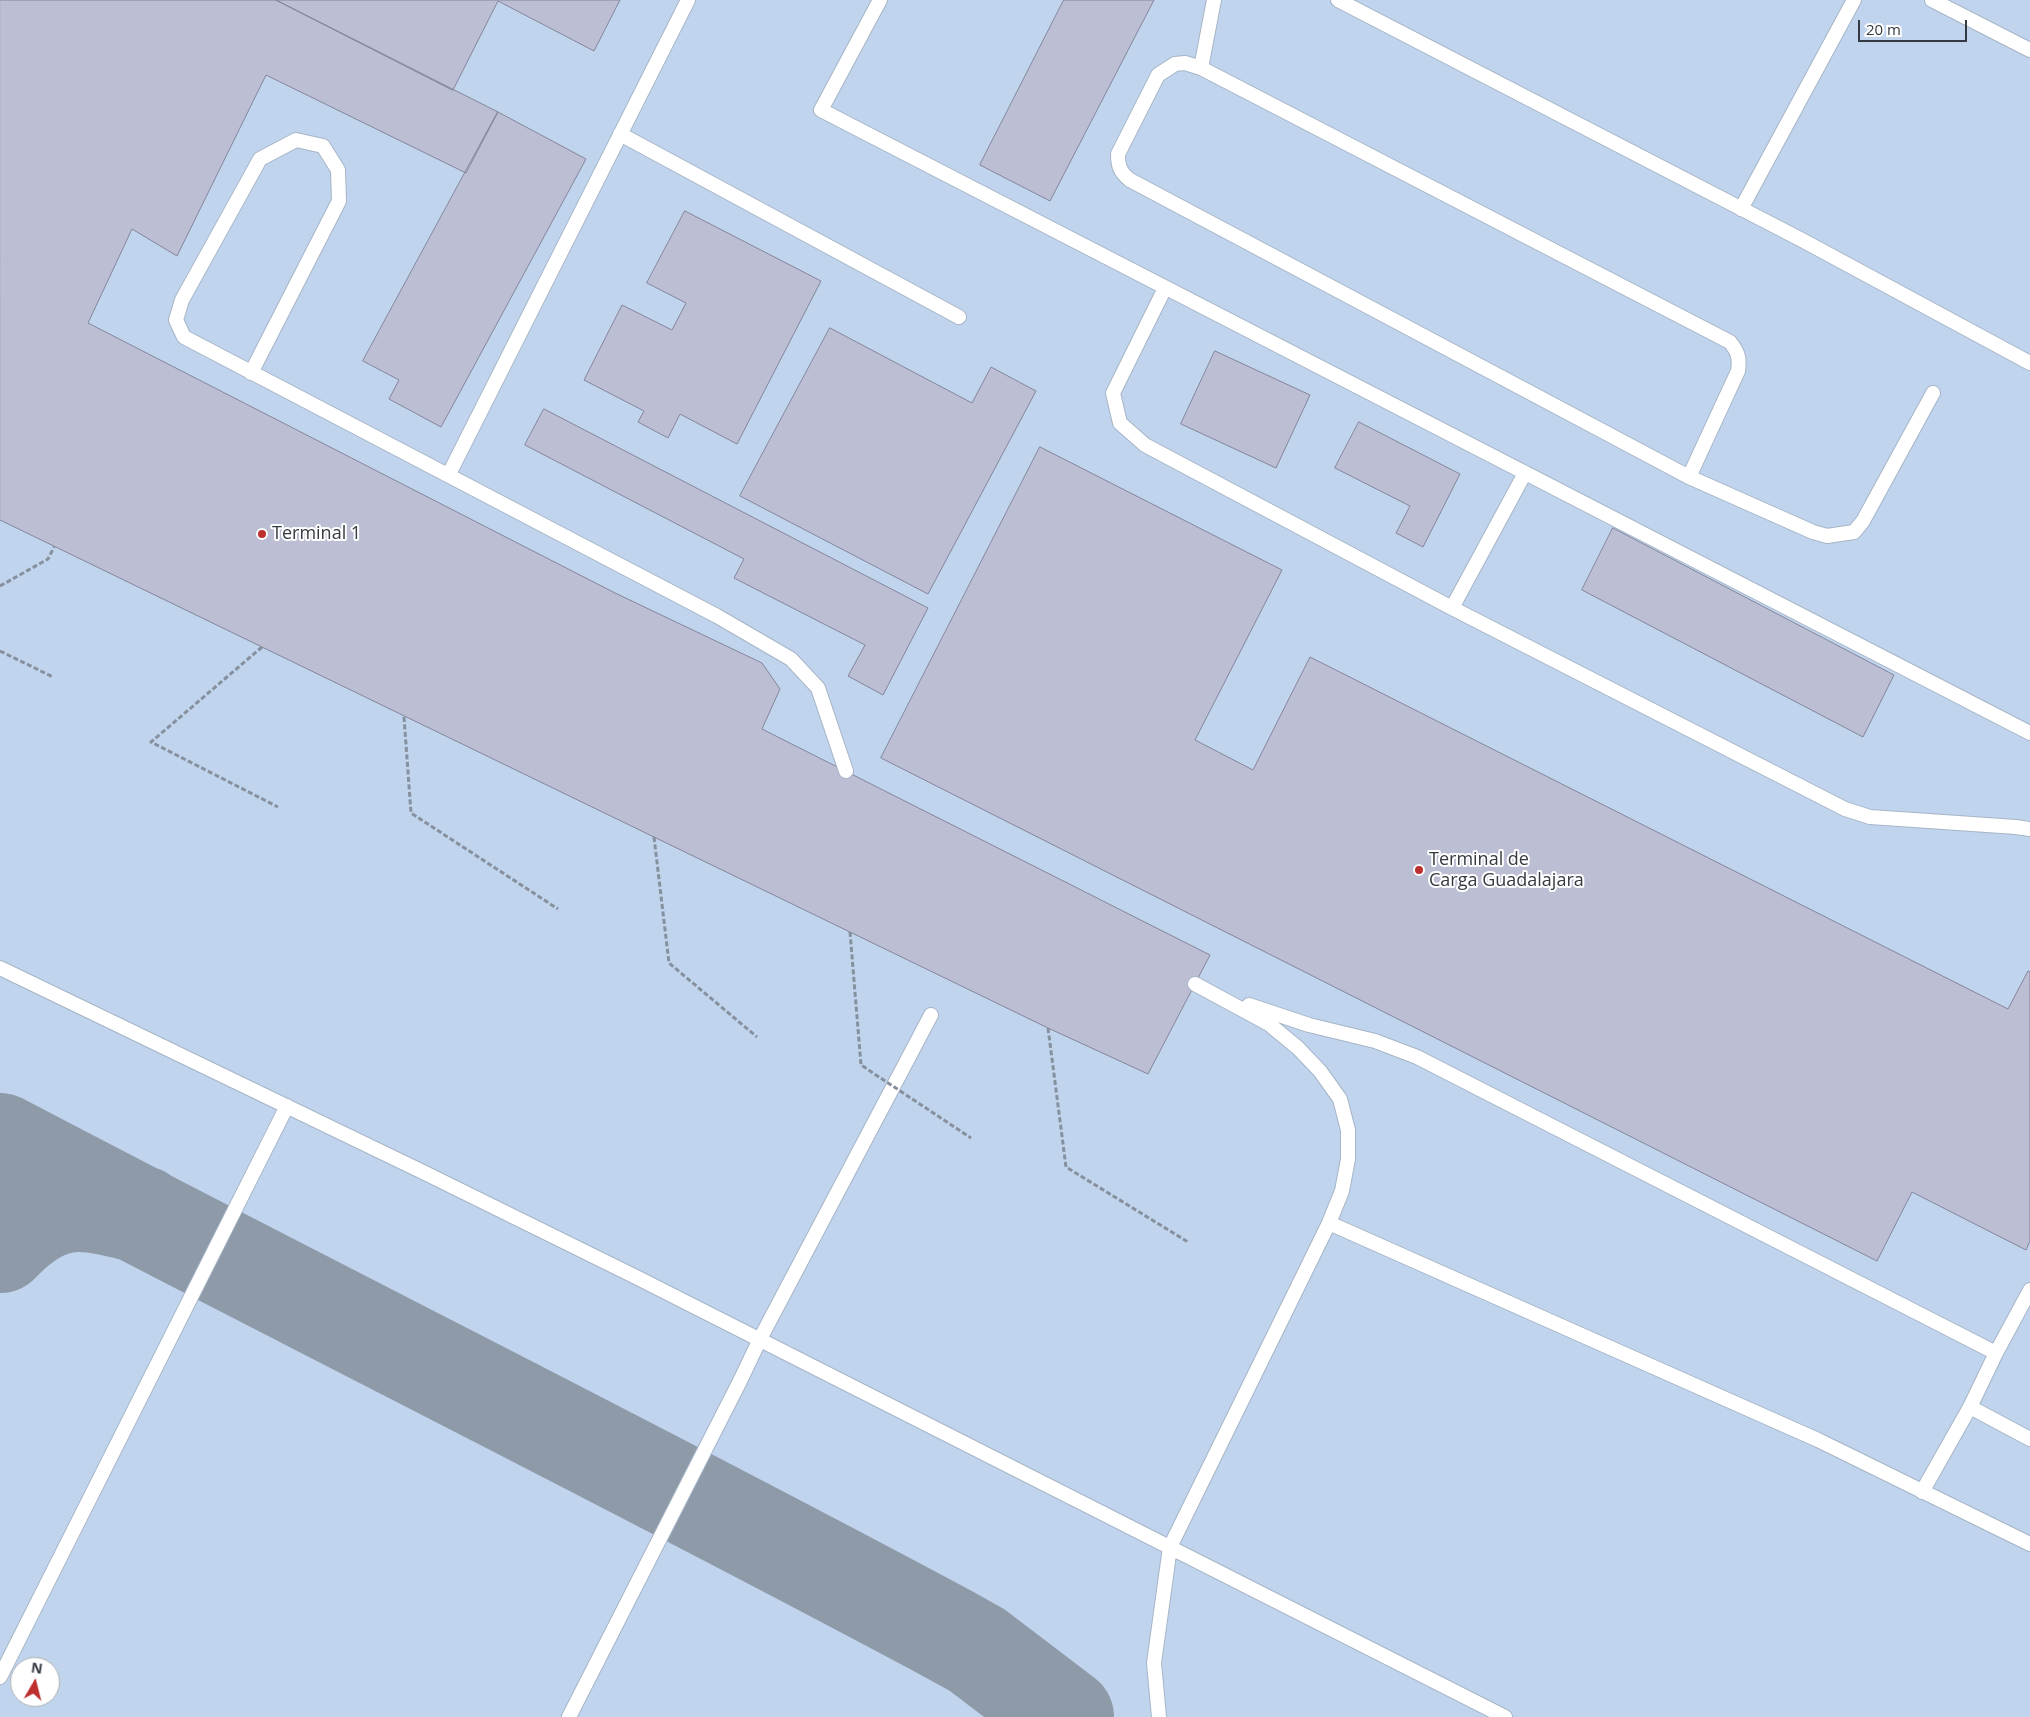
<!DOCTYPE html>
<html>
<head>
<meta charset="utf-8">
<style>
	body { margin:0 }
	#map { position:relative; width:2030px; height:1717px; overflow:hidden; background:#d1e0f4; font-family:"Open Sans",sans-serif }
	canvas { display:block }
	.north { position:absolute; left:10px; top:1657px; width:50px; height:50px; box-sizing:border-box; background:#fff; border:1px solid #aeb0b3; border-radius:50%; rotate:8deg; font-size:14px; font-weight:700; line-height:20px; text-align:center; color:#343a41 }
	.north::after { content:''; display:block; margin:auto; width:18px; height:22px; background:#be2f2f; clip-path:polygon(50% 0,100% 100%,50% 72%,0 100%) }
	.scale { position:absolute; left:1858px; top:20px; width:109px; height:22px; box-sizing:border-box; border:2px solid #343a41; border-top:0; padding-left:6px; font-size:15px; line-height:18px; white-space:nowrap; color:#343a41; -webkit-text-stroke:4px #fff; paint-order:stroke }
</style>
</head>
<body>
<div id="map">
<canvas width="2030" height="1717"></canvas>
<div class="north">N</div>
<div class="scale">20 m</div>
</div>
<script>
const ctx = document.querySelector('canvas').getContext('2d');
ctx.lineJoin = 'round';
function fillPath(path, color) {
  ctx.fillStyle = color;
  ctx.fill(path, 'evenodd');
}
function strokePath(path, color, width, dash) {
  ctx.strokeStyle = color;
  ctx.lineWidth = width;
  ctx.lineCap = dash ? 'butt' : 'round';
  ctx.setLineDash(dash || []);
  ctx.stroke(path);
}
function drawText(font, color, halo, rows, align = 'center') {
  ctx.font = font + ' "Open Sans",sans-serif';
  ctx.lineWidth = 4;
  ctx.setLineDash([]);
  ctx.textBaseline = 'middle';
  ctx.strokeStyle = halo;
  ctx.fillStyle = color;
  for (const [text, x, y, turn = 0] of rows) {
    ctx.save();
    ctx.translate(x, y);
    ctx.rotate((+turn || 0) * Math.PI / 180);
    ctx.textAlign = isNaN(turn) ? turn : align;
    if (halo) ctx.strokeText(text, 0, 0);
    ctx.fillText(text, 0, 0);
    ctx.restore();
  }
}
fillPath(new Path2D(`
	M0 0H2030V1717H0ZM20 1667H50V1697H20Z`), '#c0d4ed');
strokePath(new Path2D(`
	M0 1142C316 1308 635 1466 950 1635L977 1650 1065 1717
	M0 1244C48 1194 80 1197 142 1215`), '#8f9aa9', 98);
const building = new Path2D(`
	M0 0H276L498 112 466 173 266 75 177 256 132 229 88 323 615 593 762 663 780 689 762 729 1210 955 1148 1074 1048 1028 0 520Z
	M276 0H620L594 51 498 1 453 90Z
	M1064 0H1154L1050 201 980 165Z
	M498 112 586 159 441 427 389 399 399 380 363 361Z
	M685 211 821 281 737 444 680 414 668 438 638 422 644 411 584 380 622 305 672 330 686 303 647 283Z
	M830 328 972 403 991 367 1036 391 928 594 740 496Z
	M1215 351 1310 395 1276 468 1181 424Z
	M544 409 928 608 883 695 848 676 865 645 734 578 744 559 525 445Z
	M1359 422 1460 474 1423 547 1396 533 1410 506 1335 468Z
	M1040 447 1282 570 1195 740 1253 770 1310 657 2008 1009 2028 971 2030 972V1241L2026 1250 1912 1192 1877 1261 881 758Z
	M1613 528 1894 675 1863 737 1582 590Z`);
fillPath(building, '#bcbed4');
strokePath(building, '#84869b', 1);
const service = new Path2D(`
	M880 0 821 110 2030 733
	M1338 0 1802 240 2030 363
	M1932 0 2030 50
	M1201 68 1214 0
	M620 134 959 317
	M1741 209 1854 0
	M1165 288 1113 393 1120 423 1145 445 1452 608 1845 809 1870 817 2016 827 2030 829
	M251 373 339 201 338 170 323 146 296 140 260 159 182 300 176 320 184 337 717 616 791 659 818 688 846 771
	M449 474 688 0
	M1689 477 1738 371C1740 358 1738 352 1730 342L1201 68 1185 63 1175 64 1158 75 1118 154C1118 166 1120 172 1130 180L1689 477 1813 532 1827 536 1854 532 1863 521 1933 393
	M1452 608 1525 473
	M0 968 425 1173 636 1277 1505 1717
	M1195 984 1269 1024 1298 1048 1320 1071 1340 1099 1348 1130V1159L1342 1191 1329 1223 1818 1440 2030 1544
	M1249 1005 1309 1025 1375 1041 1417 1057 1996 1353 2030 1290
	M1996 1353 1970 1407 2030 1439
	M1922 1492 1970 1407
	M0 1677 287 1106
	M569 1717 740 1381 760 1339 931 1015
	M1159 1717 1154 1663 1170 1547 1329 1223`);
strokePath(service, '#a6b5c7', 16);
strokePath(new Path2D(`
	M0 586 48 559 54 547
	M262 647 151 742 278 807
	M0 651 53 677
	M404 717 411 813 558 909
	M654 837 669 963 757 1037
	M1048 1028 1066 1167 1188 1242`), '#86909e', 3, [5, 2.5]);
strokePath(service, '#fff', 14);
strokePath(new Path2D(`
	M850 932 861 1065 971 1138`), '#86909e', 3, [5, 2.5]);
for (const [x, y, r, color] of [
	[262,534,5,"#be2f2f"],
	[1419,870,5,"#be2f2f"]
]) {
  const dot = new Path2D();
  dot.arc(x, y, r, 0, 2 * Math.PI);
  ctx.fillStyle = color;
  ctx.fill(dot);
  strokePath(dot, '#fff', 2);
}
drawText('18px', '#343a41', '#fff', [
	["Terminal 1",272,534],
	["Terminal de",1429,860],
	["Carga Guadalajara",1429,881]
], 'left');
</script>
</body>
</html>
